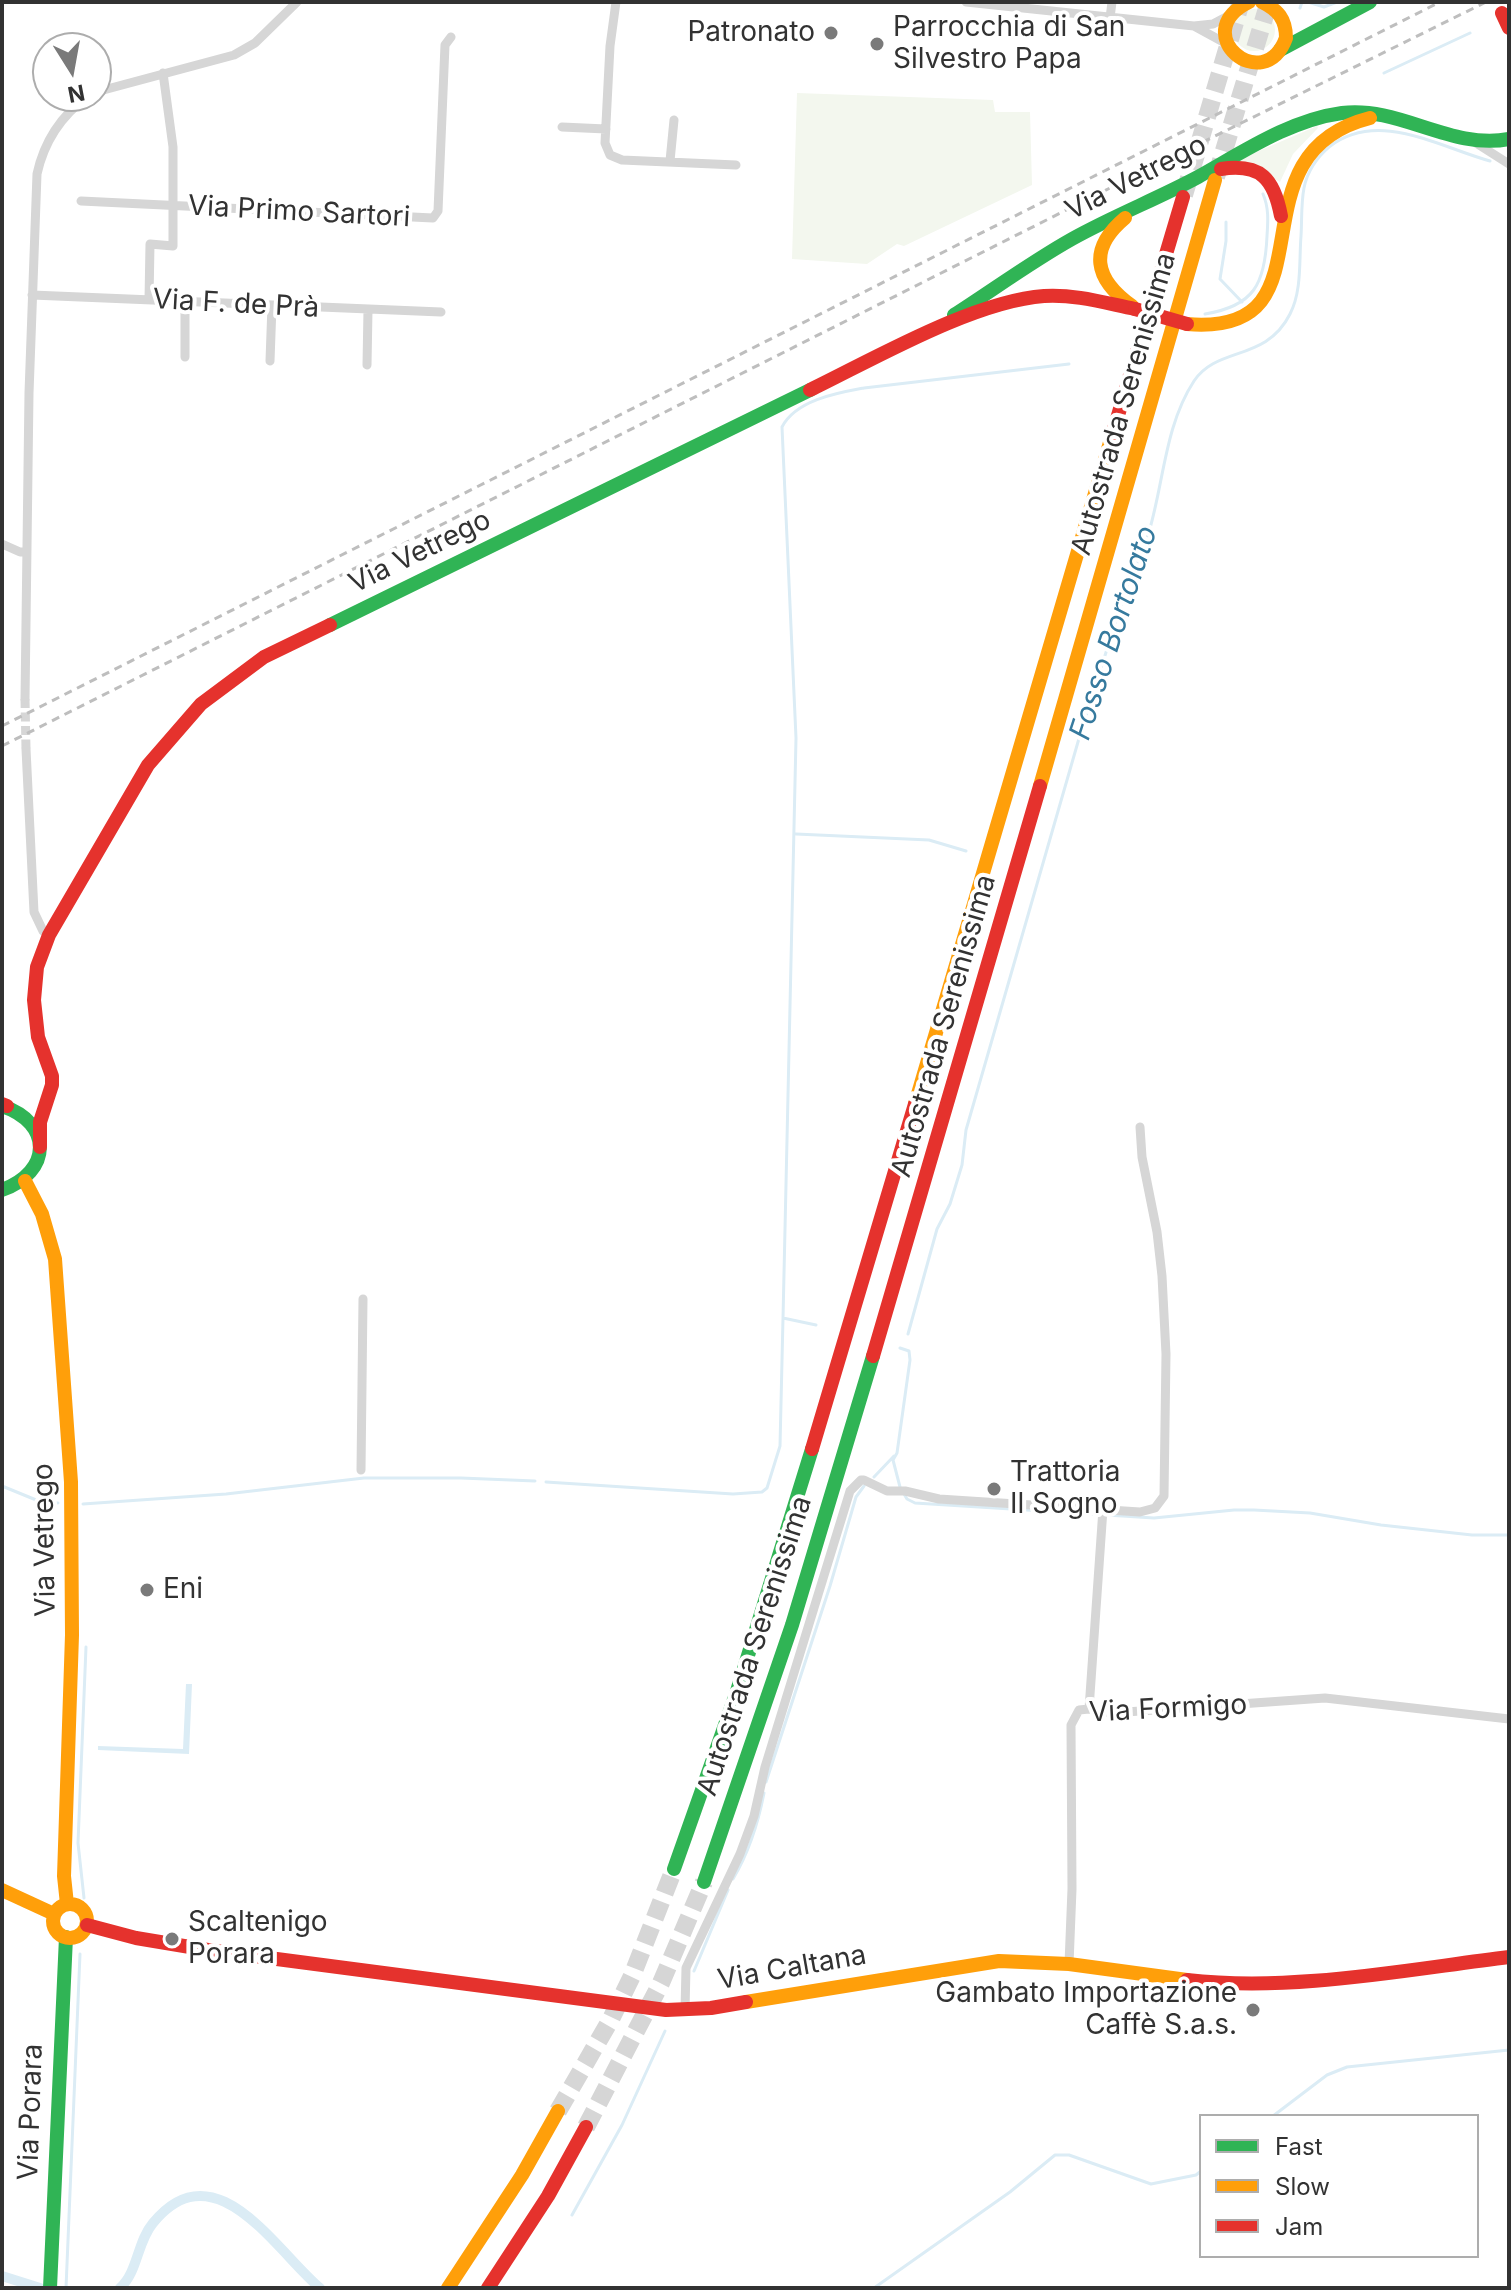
<!DOCTYPE html>
<html>
<head>
<meta charset="utf-8">
<style>
	body { margin:0 }
	#map { position:relative; width:1511px; height:2290px; overflow:hidden; background:#fff; font-family:Inter,sans-serif }
	canvas { display:block }
	.frame { position:absolute; inset:0; border:4px solid #323232; pointer-events:none }
	.legend { position:absolute; left:1199px; top:2114px; width:280px; height:144px; box-sizing:border-box; background:#fff; border:2px solid #adadad; margin:0; padding:10px 14px; list-style:none; font-size:24px; color:#323232 }
	.legend li { display:flex; align-items:center; gap:16px; height:40px }
	.legend b { width:40px; border:2px solid #adadad }
	.north { position:absolute; left:32px; top:32px; width:80px; height:80px; box-sizing:border-box; background:#fff; border:2px solid #adadad; border-radius:50%; rotate:169deg; font-size:22px; font-weight:700; line-height:32px; text-align:center; color:#323232 }
	.north::after { content:''; display:block; margin:auto; width:28px; height:36px; background:#7a7a7a; clip-path:polygon(50% 0,100% 100%,50% 72%,0 100%) }
</style>
</head>
<body>
<div id="map">
<canvas width="1511" height="2290"></canvas>
<div class="frame"></div>
<ul class="legend">
<li><b style="height:10px;background:#30b455"></b>Fast</li>
<li><b style="height:10px;background:#ff9f0a"></b>Slow</li>
<li><b style="height:10px;background:#e5322d"></b>Jam</li>
</ul>
<div class="north">N</div>
</div>
<script>
const ctx = document.querySelector('canvas').getContext('2d');
ctx.lineJoin = 'round';
function fillPath(path, color) {
  ctx.fillStyle = color;
  ctx.fill(path, 'evenodd');
}
function strokePath(path, color, width, dash) {
  ctx.strokeStyle = color;
  ctx.lineWidth = width;
  ctx.lineCap = dash ? 'butt' : 'round';
  ctx.setLineDash(dash || []);
  ctx.stroke(path);
}
function drawText(font, color, halo, rows, align = 'center') {
  ctx.font = font + ' Inter,sans-serif';
  ctx.lineWidth = 8;
  ctx.setLineDash([]);
  ctx.textBaseline = 'middle';
  ctx.strokeStyle = halo;
  ctx.fillStyle = color;
  for (const [text, x, y, turn = 0] of rows) {
    ctx.save();
    ctx.translate(x, y);
    ctx.rotate((+turn || 0) * Math.PI / 180);
    ctx.textAlign = isNaN(turn) ? turn : align;
    if (halo) ctx.strokeText(text, 0, 0);
    ctx.fillText(text, 0, 0);
    ctx.restore();
  }
}
fillPath(new Path2D(`
	M1233 30a21 21 0 1 1 42 0a21 21 0 1 1-42 0Z
	M797 93 993 100 995 112H1030L1032 185 904 246 897 244 867 264 792 259Z
	M1317 126 1318 128 1293 154 1280 182 1238 160Z`), '#f3f7ee');
fillPath(new Path2D(`
	M186 1684H192L189 1754 98 1750V1746L183 1749Z`), '#dbecf5');
strokePath(new Path2D(`
	M1308 2 1324 7 1337 2
	M1300 8 1302 2
	M1384 73 1470 33
	M1226 222V241L1220 279 1242 302
	M1205 314C1254 306 1265 284 1267 236 1268 221 1269 208 1263 194
	M796 834 929 840 966 851
	M783 1318 796 738 782 427C796 400 837 393 864 388L1069 364
	M908 1334 937 1229 950 1204 962 1165 966 1130 1080 735 1130 576C1166 517 1156 439 1194 381 1217 346 1266 362 1290 314 1302 291 1299 261 1301 236 1302 220 1301 203 1304 188 1307 172 1317 157 1329 147 1378 109 1439 147 1490 161
	M874 1477 894 1456
	M546 1482 733 1494 762 1492 767 1488 780 1446 783 1318 816 1325
	M2 1486 41 1502 58 1503
	M900 1487 893 1460 897 1453 910 1360 909 1351 900 1348
	M904 1494 907 1499 915 1503 1154 1518 1234 1510H1254L1310 1513 1381 1525 1472 1535H1509
	M83 1504 226 1494 364 1478H461L535 1481
	M766 1782 830 1586 856 1497 864 1486
	M733 1879C749 1852 758 1824 764 1793
	M84 1898 78 1843 86 1647
	M694 1971 728 1890
	M1273 2116 1327 2075 1347 2067 1509 2050
	M572 2215 622 2125 665 2031
	M66 2288 80 1954
	M874 2288 1010 2192 1055 2155H1069L1151 2184 1196 2175 1201 2171`), '#dbecf5', 3);
strokePath(new Path2D(`
	M2 2276 40 2288
	M120 2288C138 2272 137 2242 153 2223 215 2147 276 2251 320 2288`), '#dbecf5', 10);
strokePath(new Path2D(`
	M25 699 26 749`), '#d6d6d6', 9, [9, 4.5]);
strokePath(new Path2D(`
	M1216 177 1269 2
	M1184 195 1241 2
	M558 2111 611 2019 632 1976 674 1869
	M586 2127 661 1983 704 1882`), '#d6d6d6', 18, [18, 9]);
strokePath(new Path2D(`
	M616 2 610 46 605 143 610 155 622 160 736 165
	M966 2 1194 26 1213 24 1230 15
	M1110 18 1112 2
	M1194 26 1227 44
	M96 92 234 55 255 43 297 2
	M562 127 606 129
	M1476 143 1509 164
	M670 161 674 120
	M81 201 433 218 438 211 445 45 451 37
	M32 295 441 312
	M149 300 150 244 173 246V147L163 73
	M185 357V302
	M270 361 272 305
	M367 365 368 310
	M2 544 20 552H26
	M25 699 29 393 37 174C44 142 62 115 88 96
	M26 749 34 912 43 931 49 935
	M361 1470 363 1299
	M1089 1709 1103 1509
	M1069 1964 1072 1889 1071 1725 1079 1710 1089 1709 1112 1713 1325 1698 1509 1719
	M685 2010 686 1968 740 1854 754 1816 765 1767 850 1491 861 1480H864L887 1491H905L939 1499 1140 1512 1155 1508 1164 1496 1166 1354 1162 1276 1157 1232 1142 1157 1140 1127`), '#d6d6d6', 9);
strokePath(new Path2D(`
	M1280 50 1370 2
	M954 315C993 290 1031 262 1072 239 1113 216 1157 199 1198 177 1243 152 1290 120 1342 113 1401 106 1450 150 1509 139
	M330 625 810 390
	M2 1106C53 1123 52 1172 2 1190
	M674 1869 737 1691 812 1449
	M704 1882 792 1625 873 1356
	M50 2288 66 1937`), '#30b455', 14);
strokePath(new Path2D(`
	M1249 2C1186 33 1264 98 1286 38 1286 19 1278 10 1262 2
	M1125 218C1088 249 1094 279 1132 306
	M1187 324C1341 337 1224 155 1370 118
	M1040 786 1215 180
	M915 1104 1111 439
	M25 1181 42 1214 55 1259 71 1482 72 1635 64 1876 67 1904
	M2 1890 54 1914
	M53 1921a17 17 0 1 1 34 0a17 17 0 1 1-34 0Z
	M746 2002 999 1961 1069 1964 1187 1980
	M448 2288 522 2175 558 2111`), '#ff9f0a', 14);
strokePath(new Path2D(`
	M1502 13 1509 28
	M1221 169C1261 163 1274 179 1281 216
	M810 390C874 359 974 301 1044 296 1075 294 1105 303 1135 309
	M1111 439 1183 197
	M2 1104 7 1106
	M40 1147V1122L52 1085V1076L38 1037 34 1000 37 967 49 935 148 765 201 704 264 657 330 625
	M873 1356 1040 786
	M812 1449 915 1104
	M87 1925 136 1938 208 1950 666 2010 711 2008 746 2002
	M1187 1980C1293 1992 1403 1970 1509 1957
	M488 2288 548 2196 586 2127`), '#e5322d', 14);
strokePath(new Path2D(`
	M2 726 1440 2
	M2 746 1112 187 1486 2`), '#bebebe', 3, [8, 6]);
strokePath(new Path2D(`
	M1135 309 1187 324`), '#e5322d', 14);
for (const [x, y, r, color] of [
	[831,33,8,"#7a7a7a"],
	[877,44,8,"#7a7a7a"],
	[994,1489,8,"#7a7a7a"],
	[147,1590,8,"#7a7a7a"],
	[172,1939,8,"#7a7a7a"],
	[1253,2010,8,"#7a7a7a"]
]) {
  const dot = new Path2D();
  dot.arc(x, y, r, 0, 2 * Math.PI);
  ctx.fillStyle = color;
  ctx.fill(dot);
  strokePath(dot, '#fff', 3);
}
drawText('28px', '#323232', '#fff', [
	["Parrocchia di San",893,28],
	["Silvestro Papa",893,60],
	["Patronato",815,33,"right"],
	["Trattoria",1010,1473],
	["Il Sogno",1010,1505],
	["Eni",163,1590],
	["Scaltenigo",188,1923],
	["Porara",188,1955],
	["Gambato Importazione",1237,1994,"right"],
	["Caffè S.a.s.",1237,2026,"right"]
], 'left');
drawText('28px', '#323232', '#fff', [
	["Via Vetrego",1136,178,-27],
	["Via Primo Sartori",299,212,3],
	["Via F. de Prà",236,304,3],
	["Autostrada Serenissima",1124,404,-74],
	["Via Vetrego",420,552,-26],
	["Autostrada Serenissima",944,1026,-74],
	["Via Vetrego",45,1540,-91],
	["Autostrada Serenissima",755,1646,-72],
	["Via Formigo",1168,1709,-3],
	["Via Caltana",792,1968,-10],
	["Via Porara",31,2112,-88]
]);
drawText('italic 30px', '#367a9e', '#fff', [
	["Fosso Bortolato",1114,633,-72]
]);
</script>
</body>
</html>
